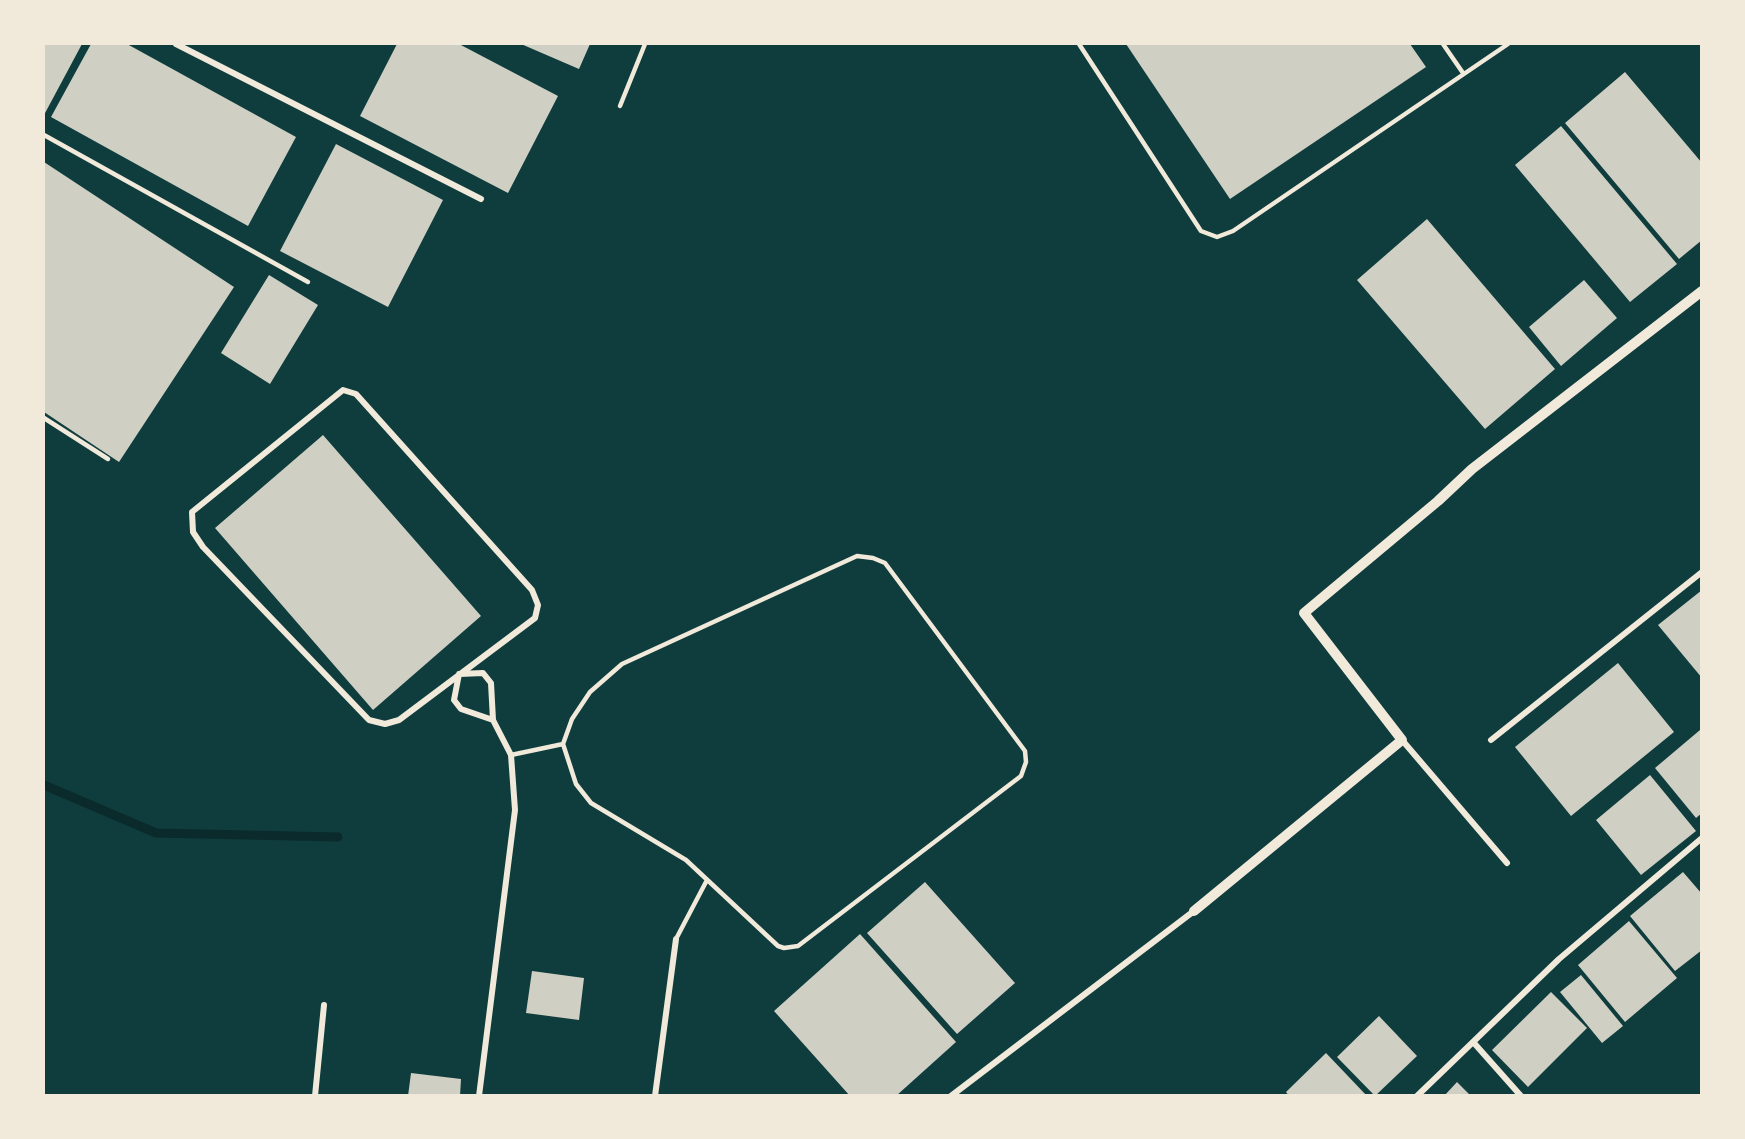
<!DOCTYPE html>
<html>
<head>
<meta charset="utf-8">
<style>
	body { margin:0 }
	#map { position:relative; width:1745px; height:1139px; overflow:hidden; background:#0f3d3e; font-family:Lato,sans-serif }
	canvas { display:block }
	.frame { position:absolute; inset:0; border:45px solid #f1e9da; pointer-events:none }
</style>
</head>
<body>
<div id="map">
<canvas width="1745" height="1139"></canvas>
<div class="frame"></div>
</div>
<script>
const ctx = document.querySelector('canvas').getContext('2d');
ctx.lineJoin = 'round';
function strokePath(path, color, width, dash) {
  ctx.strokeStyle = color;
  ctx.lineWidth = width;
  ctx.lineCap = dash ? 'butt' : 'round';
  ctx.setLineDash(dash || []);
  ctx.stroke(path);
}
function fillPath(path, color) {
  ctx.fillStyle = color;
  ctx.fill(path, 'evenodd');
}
strokePath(new Path2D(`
	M44 785 156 833 338 837`), '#0a2a2b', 9);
fillPath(new Path2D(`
	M44 44H82L44 115Z
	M91 44H127L296 137 248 226 51 117Z
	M397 44H459L558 96 508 193 360 116Z
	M521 44H590L579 69Z
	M1126 44H1410L1426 67 1230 199Z
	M1625 72 1702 163V240L1679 259 1565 123Z
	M1561 126 1677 264 1630 302 1515 165Z
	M336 144 443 200 388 307 280 251Z
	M44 162 234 287 119 462 44 412Z
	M1427 219 1555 369 1485 429 1357 280Z
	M269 275 318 305 270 384 221 353Z
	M1584 280 1617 318 1561 366 1529 327Z
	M323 435 481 616 373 710 215 528Z
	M1702 590V678L1658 625Z
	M1618 663 1674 732 1571 816 1515 747Z
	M1700 730 1702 813 1696 818 1655 768Z
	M1650 775 1696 831 1641 875 1596 820Z
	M1683 872 1702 894V950L1675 971 1630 916Z
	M925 882 1015 983 957 1034 867 933Z
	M1629 921 1677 978 1625 1022 1578 965Z
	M860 934 956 1042 896 1096H850L774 1011Z
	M532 971 584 978 579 1020 526 1013Z
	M1581 975 1623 1026 1602 1043 1560 992Z
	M1551 992 1587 1028 1528 1087 1492 1050Z
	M1379 1016 1417 1056 1375 1096 1337 1057Z
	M1326 1053 1367 1096H1289L1286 1092Z
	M411 1073 461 1079 460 1096H408Z
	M1457 1082 1471 1096H1444Z`), '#cfcfc3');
strokePath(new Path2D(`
	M1079 44 1201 231 1217 237 1233 231 1508 44
	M1443 44 1463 73
	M620 106 645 44
	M44 135 308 282
	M44 418 108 459
	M857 556 873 558 885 563 1025 751 1026 762 1021 776 798 946 784 948 778 946 686 860 591 803 576 784 563 744 572 719 590 692 622 664Z
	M511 755 563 744
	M676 939 707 880`), '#f1e9da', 4.5);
strokePath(new Path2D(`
	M176 44 481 199
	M343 390 356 394 532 590 538 605 535 618 399 720 385 724 369 720 203 547 193 532 192 512Z
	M459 674 454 700 461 709 493 720
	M460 674 483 673 491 683 493 720 511 755 515 810 479 1096
	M1402 740 1507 863
	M1491 740 1702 572
	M1474 1043 1521 1096
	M315 1096 324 1005
	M655 1096 676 939
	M951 1096 1194 911
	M1417 1096 1559 959 1702 838`), '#f1e9da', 6);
strokePath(new Path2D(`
	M1194 911 1402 740 1304 613 1438 501 1472 469 1702 291`), '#f1e9da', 10);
</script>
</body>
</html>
